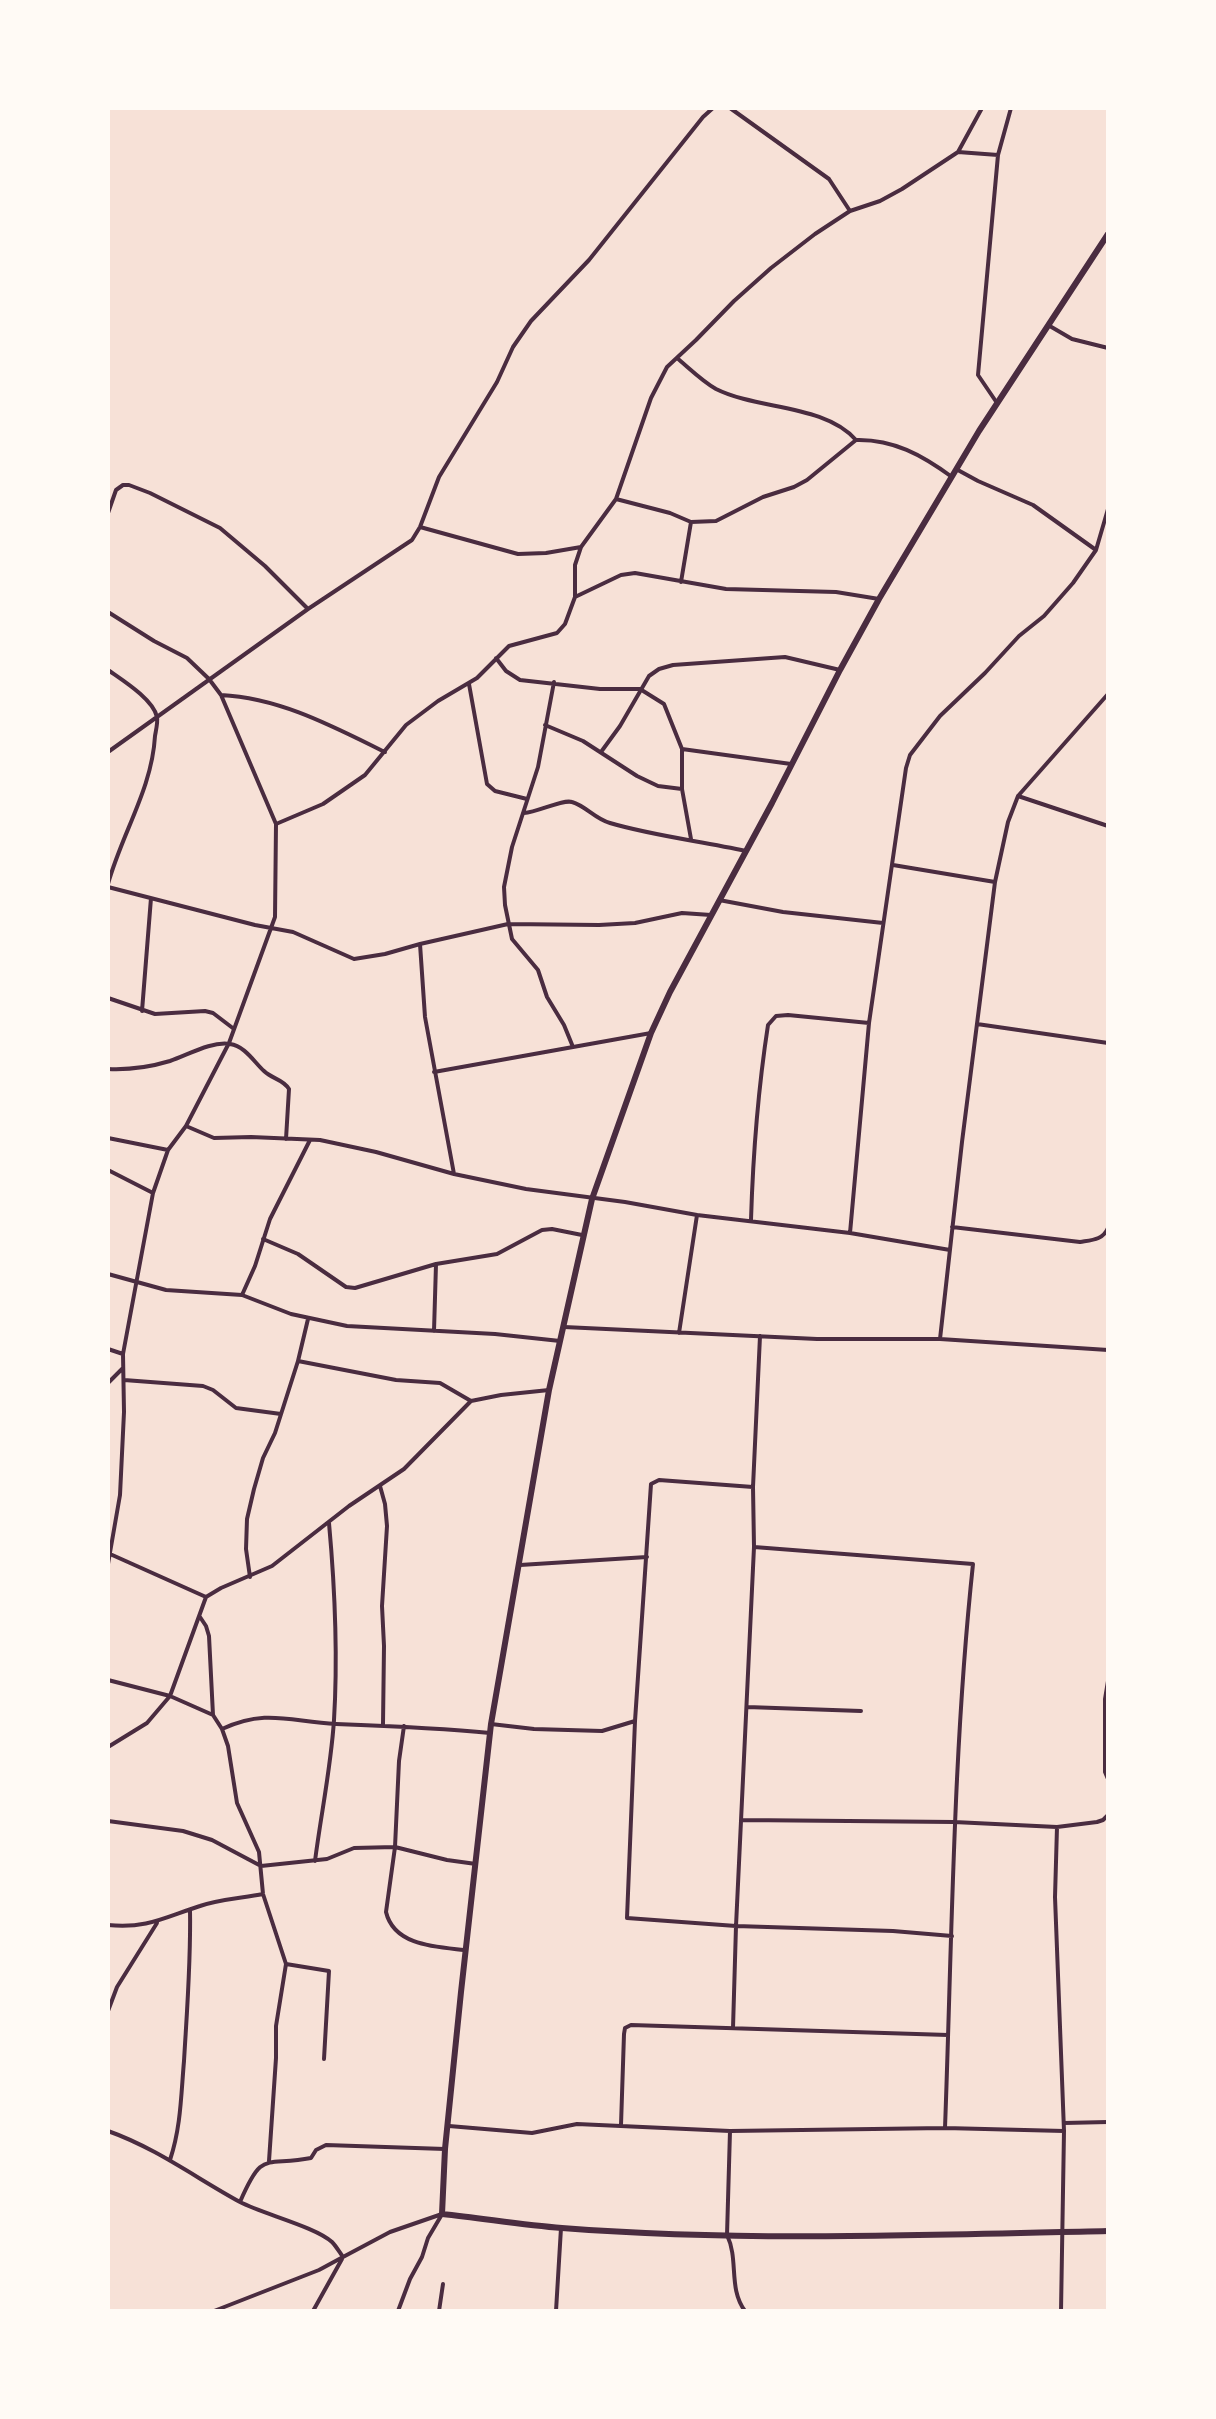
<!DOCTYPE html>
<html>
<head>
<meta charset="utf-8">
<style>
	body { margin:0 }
	#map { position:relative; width:1216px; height:2419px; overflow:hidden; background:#f7e1d7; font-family:Inter,sans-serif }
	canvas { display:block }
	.frame { position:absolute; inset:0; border:110px solid #fffaf5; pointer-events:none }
</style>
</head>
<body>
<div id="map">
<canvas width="1216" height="2419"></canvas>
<div class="frame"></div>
</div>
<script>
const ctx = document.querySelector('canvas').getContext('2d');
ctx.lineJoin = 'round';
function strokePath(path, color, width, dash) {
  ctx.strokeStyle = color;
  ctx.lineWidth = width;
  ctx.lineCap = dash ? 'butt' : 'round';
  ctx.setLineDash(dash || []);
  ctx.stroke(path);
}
strokePath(new Path2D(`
	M730 108 829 179 850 211
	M958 152 998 155 978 375 997 403
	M998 155 1011 108
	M1048 325 1072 339 1108 348
	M677 358C689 368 702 381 716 389 758 410 824 404 856 440
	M956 469 978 481 1033 505 1096 550
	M616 499 670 513 691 522 716 521 763 497 794 487 807 480 856 440C893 439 922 455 952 477
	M108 513 116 490 123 485H129L150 493 220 528 265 566 308 609
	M420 527 518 554 546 553 581 547
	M681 582 691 522
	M575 597 621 575 635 573 726 589 836 592 879 599
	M108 612 154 641 187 658 209 679 221 695 276 824 275 917 229 1043 186 1126 168 1150 153 1193 123 1354 124 1412 120 1495 108 1564
	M496 658 506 671 520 680 600 689H640L664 704 682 749V789L691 839
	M108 670C122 680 153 699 157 717 158 722 156 730 155 736 152 789 122 833 108 884
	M554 682 538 767 512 847 504 887 505 905 512 939 538 970 547 997 564 1025 573 1047
	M469 684 487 784 495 791 527 799
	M221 695C280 698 332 726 385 752
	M545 725 583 741 637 776 658 786 682 789
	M682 749 791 764
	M108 752 308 609 412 540 420 527 439 477 497 382 513 347 531 321 589 260 703 117 713 108
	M601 752 620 726 649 676 659 669 673 665 785 657 840 670
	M1018 796 1108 826
	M524 813C538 812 563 799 572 802 586 806 595 819 610 823 654 836 701 841 746 851
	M276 824 323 804 365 775 406 725 438 701 477 678 509 646 557 633 565 624 575 597V565L581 547 616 499 651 398 667 367 696 340 734 301 771 268 815 234 850 211 880 201 902 189 958 152 982 108
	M893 865 995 882
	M108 887 255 925 293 932 354 959 385 954 420 944 508 924 599 925 635 923 682 913 711 915
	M719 900 783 912 883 923
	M420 944 425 1017 454 1174
	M108 998 155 1014 205 1011 213 1013 234 1029
	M142 1011 151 898
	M977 1024 1108 1043
	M108 1069C129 1070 150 1067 170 1061 188 1055 211 1041 230 1044 245 1046 254 1062 264 1071 272 1079 283 1079 289 1089L286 1139
	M434 1072 651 1033
	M186 1126 214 1138 251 1137 320 1140 376 1152 454 1174 526 1189 625 1202 697 1215
	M108 1138 168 1150
	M108 1170 153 1193
	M751 1220C753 1154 758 1090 768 1025L776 1016 788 1015 869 1023
	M952 1227 1080 1242C1092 1240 1103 1240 1108 1228
	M850 1233 869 1023 906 768 910 755 940 716 985 673 1019 636 1044 616 1073 583 1096 550 1108 509
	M263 1239 298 1254 346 1287 355 1288 436 1264
	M108 1274 166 1290 242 1295 291 1314 347 1326 495 1334 560 1341
	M242 1295 255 1266 270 1219 310 1140
	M564 1327 817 1339H940L1108 1350
	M434 1331 436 1264 497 1254 542 1230 552 1229 582 1235
	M679 1333 697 1215 850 1233 950 1250
	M940 1339 962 1142 995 882 1008 822 1018 796 1108 694
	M108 1349 123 1354
	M298 1361 396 1380 440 1383 471 1401
	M124 1380 203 1386 213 1390 236 1408 281 1414
	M108 1383 123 1368
	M380 1486 385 1504 387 1526 382 1606 384 1646 383 1724
	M753 1487 659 1480 651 1484 635 1721 627 1918 736 1926 893 1931 952 1936
	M110 1554 206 1597
	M520 1565 647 1557
	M250 1577 246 1549 247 1519 254 1489 263 1458 275 1433 298 1361 308 1319
	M200 1617 206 1626 209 1636 213 1715
	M108 1680 170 1696 213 1715 222 1729 228 1746 237 1803 259 1852 263 1894 286 1964 276 2026V2058L269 2161
	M1108 1681 1105 1699V1772L1108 1779
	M747 1707 861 1711
	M491 1724 534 1729 602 1731 635 1721
	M404 1726 399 1761 395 1847 386 1912C394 1946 437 1947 464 1950
	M222 1729C267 1708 291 1722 336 1724 388 1726 439 1728 490 1733
	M108 1747 147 1723 170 1696 206 1597 221 1588 272 1566 349 1506 404 1469 471 1401 501 1395 549 1390
	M742 1820 954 1822 1057 1827 1055 1897 1064 2131
	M108 1821 183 1831 212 1840 261 1866 327 1859 354 1848 395 1847 447 1860 476 1864
	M1057 1827 1097 1822 1103 1820 1108 1815
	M315 1861C321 1814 331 1767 334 1720 338 1654 335 1589 329 1523
	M108 1925C147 1929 165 1917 200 1906 220 1899 243 1898 263 1894
	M286 1964 329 1971 324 2059
	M108 2011 117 1987 157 1923
	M733 2028 736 1926 754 1547 753 1487 760 1336
	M1064 2123 1108 2122
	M621 2125 624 2034 625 2028 631 2025 948 2035
	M449 2126 532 2133 577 2124 730 2131 945 2128C952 1940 953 1751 973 1564L754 1547
	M945 2128 1064 2131 1061 2311
	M108 2131C156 2148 196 2178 240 2202 263 2214 316 2227 332 2242 336 2246 340 2253 343 2257L390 2232 442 2214
	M730 2131 727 2235C739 2260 728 2288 745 2311
	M170 2160C181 2127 181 2095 184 2061 187 2010 191 1961 190 1910
	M240 2202C263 2149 264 2167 311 2158L316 2150 326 2145 445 2149
	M214 2311 319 2270 343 2257
	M313 2311 342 2259
	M398 2311 410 2279 422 2257 428 2238 441 2216
	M439 2311 443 2284
	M556 2311 561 2228`), '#4a2c40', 4);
strokePath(new Path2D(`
	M1108 234 979 431 879 599 840 670 772 803 670 992 651 1033 592 1199 549 1390 491 1724 461 1992 445 2149 442 2214C482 2218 522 2225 562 2228 744 2242 926 2235 1108 2231`), '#4a2c40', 6);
</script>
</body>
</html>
